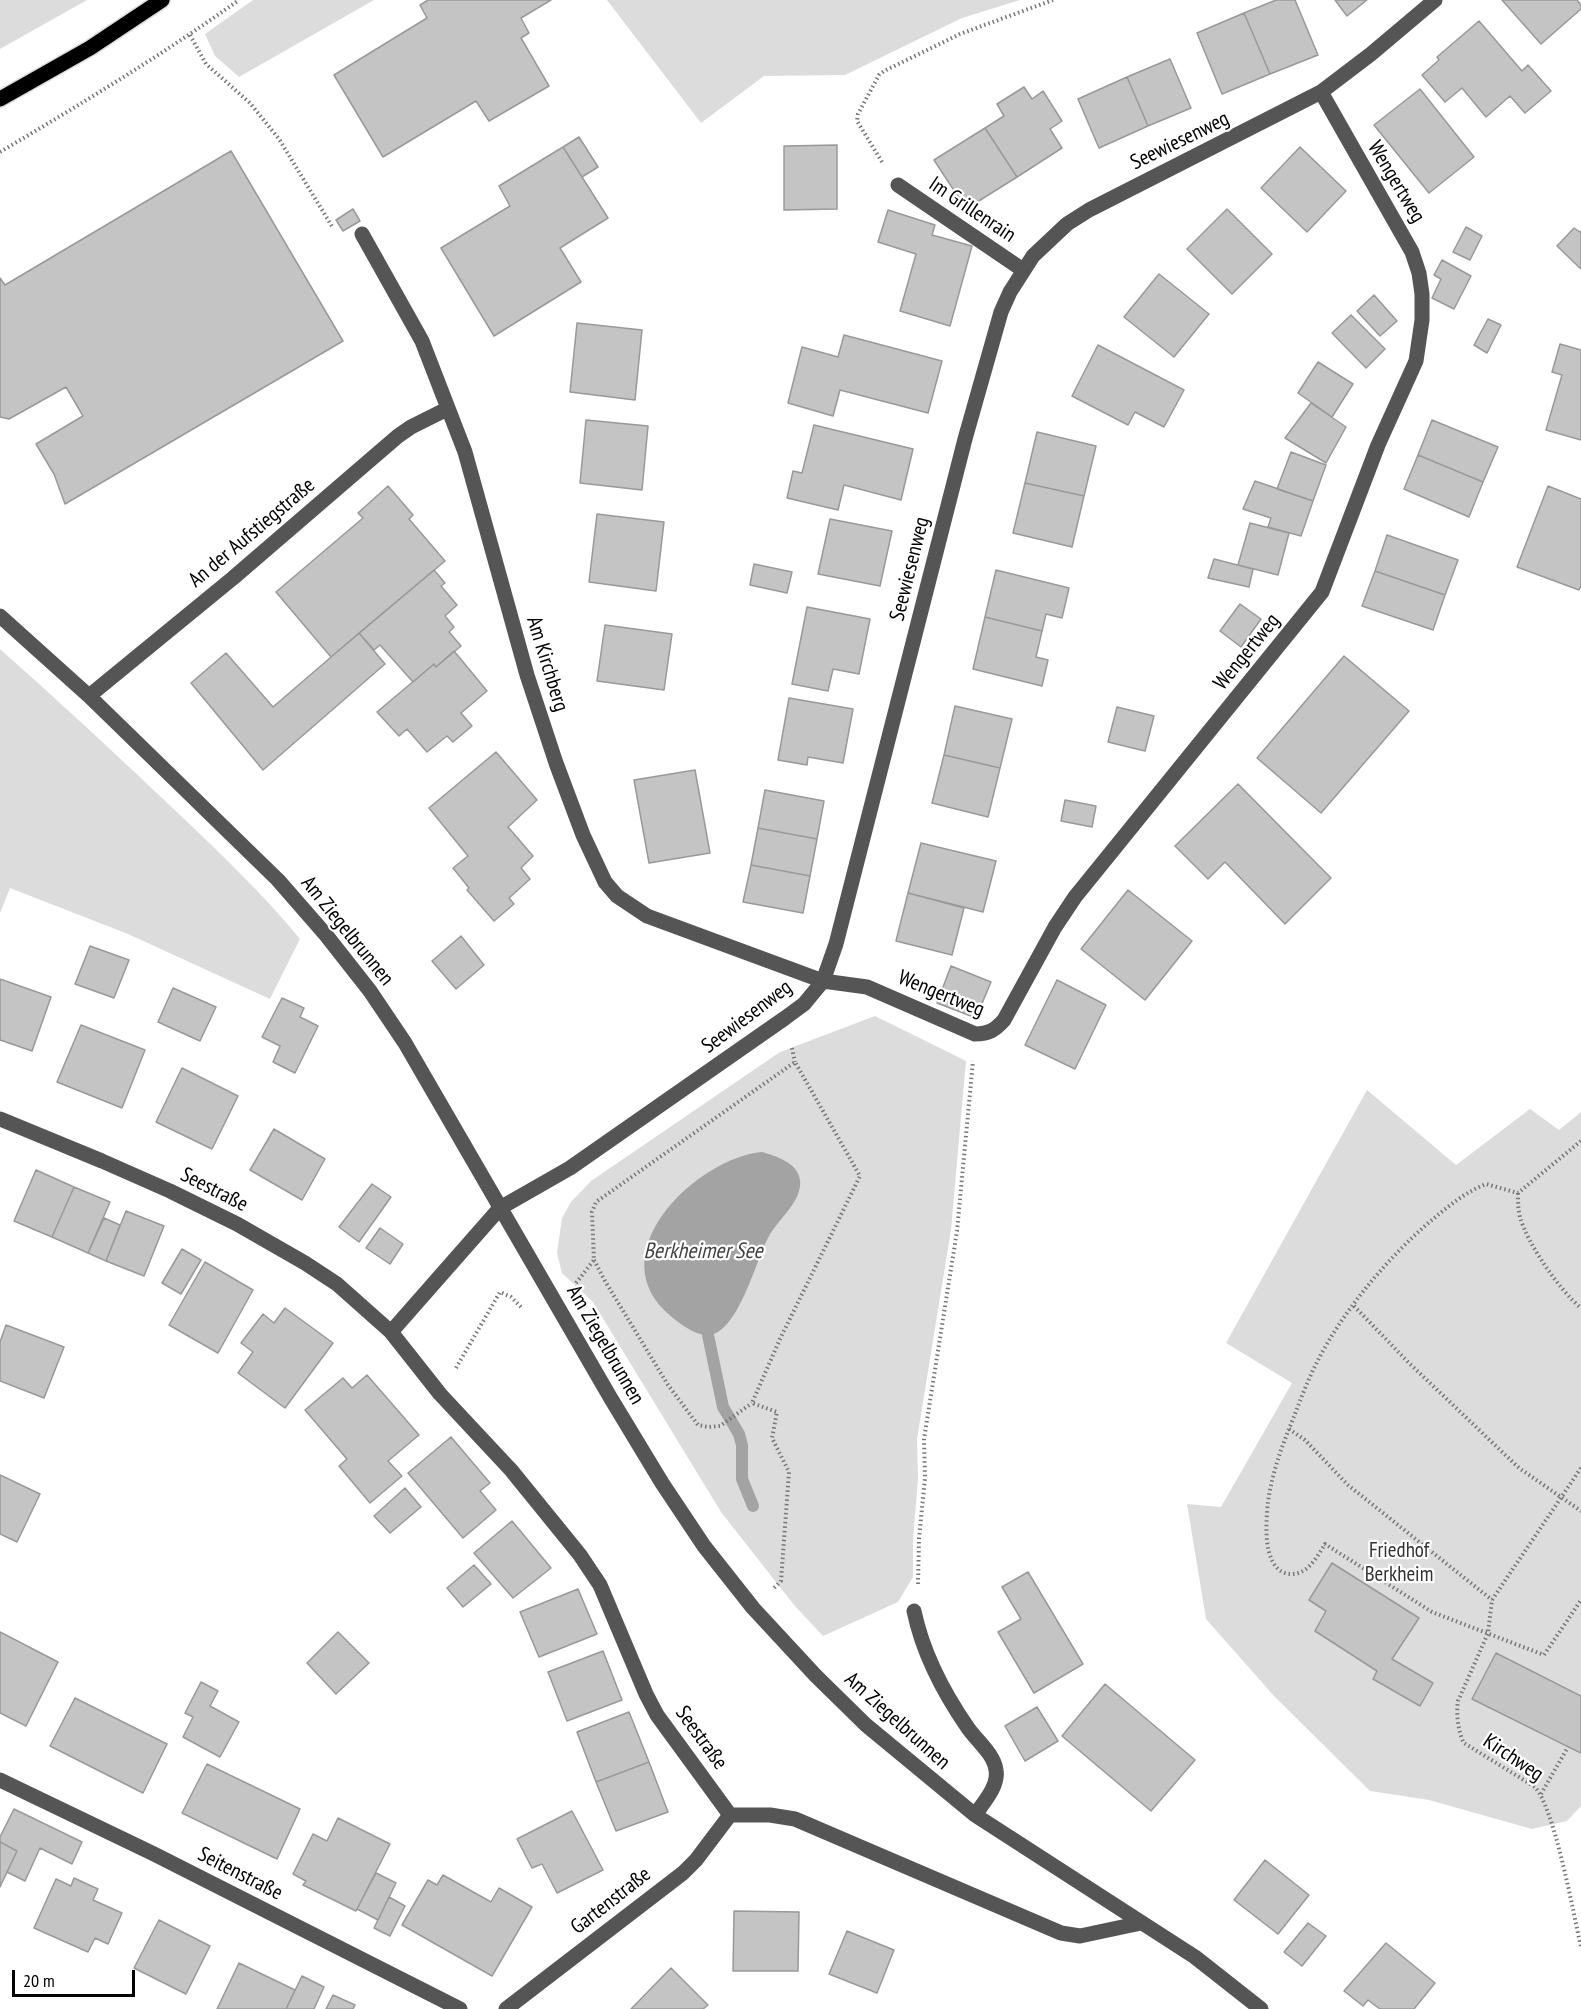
<!DOCTYPE html>
<html>
<head>
<meta charset="utf-8">
<style>
	body { margin:0 }
	#map { position:relative; width:1581px; height:2009px; overflow:hidden; background:#fff; font-family:"PT Sans Narrow",sans-serif }
	canvas { display:block }
	.scale { position:absolute; left:12px; top:1970px; width:123px; height:27px; box-sizing:border-box; border:3px solid #000; border-top:0; padding-left:8px; font-size:18px; line-height:21px; white-space:nowrap; color:#000; -webkit-text-stroke:4px #fff; paint-order:stroke }
</style>
</head>
<body>
<div id="map">
<canvas width="1581" height="2009"></canvas>
<div class="scale">20 m</div>
</div>
<script>
const ctx = document.querySelector('canvas').getContext('2d');
ctx.lineJoin = 'round';
function fillPath(path, color) {
  ctx.fillStyle = color;
  ctx.fill(path, 'evenodd');
}
function strokePath(path, color, width, dash) {
  ctx.strokeStyle = color;
  ctx.lineWidth = width;
  ctx.lineCap = dash ? 'butt' : 'round';
  ctx.setLineDash(dash || []);
  ctx.stroke(path);
}
function drawText(font, color, halo, rows, align = 'center') {
  ctx.font = font + ' "PT Sans Narrow",sans-serif';
  ctx.lineWidth = 4.5;
  ctx.setLineDash([]);
  ctx.textBaseline = 'middle';
  ctx.strokeStyle = halo;
  ctx.fillStyle = color;
  for (const [text, x, y, turn = 0] of rows) {
    ctx.save();
    ctx.translate(x, y);
    ctx.rotate((+turn || 0) * Math.PI / 180);
    ctx.textAlign = isNaN(turn) ? turn : align;
    if (halo) ctx.strokeText(text, 0, 0);
    ctx.fillText(text, 0, 0);
    ctx.restore();
  }
}
fillPath(new Path2D(`
	M0 0H87L0 49Z
	M253 0H374L239 77 215 56 205 34Z
	M607 0H1020L962 18 845 75 764 76 701 123Z
	M0 649C61 703 120 758 179 814 221 854 263 894 300 939L270 999 128 934 10 888 0 913Z
	M875 1016 966 1061 951 1230 917 1439 918 1479 913 1540V1577L898 1602 823 1636 794 1605 721 1512 593 1302 562 1273 557 1253 562 1218 571 1202 591 1181 780 1052Z
	M1367 1090 1456 1165 1530 1109 1559 1130 1581 1112V1806L1567 1821 1532 1829 1429 1800 1370 1791 1274 1696 1206 1619 1187 1504 1221 1507 1292 1383 1226 1343Z`), '#dcdcdc');
fillPath(new Path2D(`
	M762 1152C776 1156 798 1163 800 1180 803 1201 777 1220 768 1238 756 1260 738 1334 708 1335 694 1336 675 1320 665 1311 602 1249 698 1158 762 1152Z`), '#a3a3a3');
strokePath(new Path2D(`
	M708 1335 723 1407 739 1434 742 1445V1479L753 1506`), '#a3a3a3', 12);
const building = new Path2D(`
	M428 0H551L521 18 529 33 521 38 549 86 489 121 476 101 383 157 334 75 427 18 420 5Z
	M1276 0H1295L1318 55 1270 74 1244 13Z
	M1335 0H1367L1347 16Z
	M1502 0H1577L1581 5V9L1541 44Z
	M1244 13 1270 74 1222 94 1197 33Z
	M1479 21 1522 71 1528 65 1551 91 1525 113 1510 96 1486 117 1462 88 1445 102 1422 75 1439 60 1437 57Z
	M1170 59 1191 108 1148 126 1127 77Z
	M1127 77 1148 126 1099 148 1078 99Z
	M1024 87 1032 99 1043 91 1062 121 1050 129 1062 148 1017 177 985 128 1004 116 997 104Z
	M1420 89 1474 157 1429 193 1374 125Z
	M985 128 1017 177 966 209 934 160Z
	M579 137 598 167 582 177 563 147Z
	M837 145V209L784 210V146Z
	M563 147 608 218 560 248 581 282 494 336 441 248 510 206 499 186Z
	M1300 147 1346 191 1307 232 1261 188Z
	M231 151 343 341 65 504 54 474 36 444 83 416 66 387 9 419 0 417V278L5 285Z
	M353 209 360 221 343 231 336 220Z
	M1227 209 1272 254 1232 294 1187 249Z
	M888 210 935 225 932 235 972 246 950 326 900 311 916 254 878 242Z
	M1466 227 1482 236 1470 260 1453 252Z
	M1574 228 1580 232 1581 231V269L1557 246Z
	M1442 260 1471 276 1454 309 1432 298 1441 279 1434 275Z
	M1159 274 1209 314 1174 357 1124 317Z
	M1374 295 1397 321 1380 336 1357 311Z
	M1351 315 1385 349 1366 368 1332 333Z
	M1488 319 1501 325 1487 353 1474 345Z
	M577 323 642 330 635 400 570 392Z
	M844 335 942 361 928 413 840 390 833 416 788 403 802 347 838 357Z
	M1560 344 1581 350V440L1546 430 1562 375 1552 372Z
	M1098 345 1184 390 1164 427 1135 412 1128 425 1072 396Z
	M1318 362 1353 384 1332 417 1298 393Z
	M1311 403 1346 427 1326 463 1285 438Z
	M586 420 648 426 642 490 580 483Z
	M1432 420 1498 447 1483 482 1418 455Z
	M814 425 913 449 901 500 844 485 838 510 787 498 793 471 802 473Z
	M1037 432 1096 446 1084 496 1025 483Z
	M1291 452 1326 465 1313 501 1277 489Z
	M1418 455 1483 482 1469 517 1404 489Z
	M1255 481 1313 501 1301 536 1268 527 1271 518 1243 509Z
	M1025 483 1084 496 1072 547 1013 533Z
	M388 486 413 515 409 519 445 561 331 657 276 592 363 518 358 513Z
	M1548 486 1581 499V586L1579 590 1517 567Z
	M597 514 664 522 656 591 589 582Z
	M830 519 892 531 880 586 818 574Z
	M1250 523 1289 533 1278 575 1238 565Z
	M1387 535 1458 560 1445 595 1375 571Z
	M1214 559 1253 569 1249 587 1208 578Z
	M754 564 792 572 787 593 750 585Z
	M434 570 445 583 441 586 457 605 445 616 454 627 449 632 461 646 436 667 434 664 413 682 380 645 374 650 359 633Z
	M996 570 1069 588 1062 618 1046 614 1042 631 985 617Z
	M1375 571 1445 595 1433 630 1362 606Z
	M1240 604 1261 619 1241 647 1220 631Z
	M807 607 870 619 859 674 833 669 828 691 792 684Z
	M985 617 1042 631 1036 657 1048 660 1042 686 973 669Z
	M605 625 672 634 664 690 597 681Z
	M359 633 385 664 263 770 191 683 226 653 273 707Z
	M454 651 487 691 461 713 472 726 453 742 447 736 427 752 407 729 399 736 377 712 434 664 436 667Z
	M1344 656 1409 711 1321 813 1257 758Z
	M789 698 853 709 843 763 808 757 807 765 778 760Z
	M955 706 1012 719 1000 768 944 755Z
	M1117 707 1154 716 1145 751 1108 742Z
	M496 752 537 800 508 827 533 856 521 868 530 879 509 898 514 904 494 921 467 890 469 888 453 868 468 856 429 808Z
	M944 755 1000 768 988 817 932 803Z
	M695 770 710 853 649 863 634 780Z
	M1238 784 1331 878 1285 924 1225 862 1208 879 1175 846Z
	M765 790 824 801 817 839 758 828Z
	M1065 800 1096 806 1092 827 1061 821Z
	M758 828 817 839 810 876 751 865Z
	M921 843 996 861 983 912 908 893Z
	M751 865 810 876 803 913 743 902Z
	M1128 890 1192 941 1145 1000 1081 949Z
	M908 893 964 908 952 955 896 941Z
	M461 936 484 965 456 989 432 961Z
	M90 946 129 960 114 998 75 984Z
	M951 966 991 982 976 1018 937 1003Z
	M0 979 51 997 32 1051 0 1040Z
	M1057 980 1106 1005 1075 1069 1025 1045Z
	M173 988 216 1007 200 1041 158 1022Z
	M282 998 304 1008 300 1017 318 1026 295 1073 273 1062 280 1046 262 1037Z
	M81 1025 145 1050 122 1108 57 1082Z
	M182 1068 238 1096 212 1149 156 1122Z
	M274 1129 325 1159 302 1200 250 1170Z
	M36 1170 74 1187 52 1237 14 1221Z
	M372 1184 391 1197 359 1242 339 1227Z
	M74 1187 110 1202 88 1253 52 1237Z
	M126 1211 164 1226 144 1276 106 1261Z
	M104 1218 120 1225 106 1261 88 1253Z
	M380 1228 403 1244 390 1264 366 1248Z
	M182 1249 201 1260 181 1294 162 1283Z
	M205 1262 253 1290 218 1353 169 1325Z
	M285 1308 333 1343 285 1408 238 1373 253 1352 241 1343 263 1314 274 1323Z
	M6 1325 64 1347 44 1398 0 1381V1342Z
	M367 1375 419 1435 388 1461 402 1476 370 1503 339 1466 347 1459 305 1410 343 1378 352 1388Z
	M451 1437 490 1483 480 1491 496 1510 463 1538 408 1473Z
	M0 1475 40 1494 17 1542 0 1534Z
	M405 1488 421 1507 390 1533 374 1516Z
	M512 1521 551 1568 513 1598 474 1553Z
	M1332 1563 1419 1618 1392 1659 1433 1683 1420 1706 1373 1679 1377 1671 1315 1631 1326 1611 1309 1600Z
	M474 1565 491 1584 463 1607 447 1588Z
	M1028 1572 1083 1664 1034 1693 998 1632 1021 1619 1002 1587Z
	M578 1589 597 1634 539 1657 520 1612Z
	M0 1632 58 1662 26 1726 0 1713Z
	M338 1632 369 1663 336 1694 307 1663Z
	M603 1651 622 1700 567 1721 548 1672Z
	M1496 1653 1581 1696V1753L1472 1699Z
	M201 1682 218 1691 210 1706 239 1722 220 1757 183 1737 193 1717 185 1713Z
	M1105 1684 1195 1760 1151 1811 1062 1736Z
	M75 1698 167 1744 143 1793 50 1746Z
	M1037 1707 1058 1741 1025 1761 1005 1726Z
	M629 1712 649 1762 596 1782 577 1732Z
	M649 1762 668 1812 616 1831 596 1782Z
	M207 1764 300 1809 277 1859 182 1813Z
	M14 1809 82 1842 72 1864 40 1848 25 1881 7 1872 17 1851 0 1842V1837Z
	M572 1811 603 1870 557 1893 542 1864 532 1868 517 1839Z
	M338 1818 390 1844 356 1911 303 1885 306 1881 293 1874 313 1834 327 1841Z
	M0 1842 17 1851 0 1887Z
	M1265 1860 1309 1895 1278 1934 1234 1900Z
	M376 1873 396 1883 378 1920 357 1909Z
	M443 1875 491 1902 499 1888 532 1907 492 1976 402 1925 428 1880 437 1885Z
	M74 1878 98 1889 93 1900 122 1913 108 1944 95 1938 88 1952 34 1928 56 1879 71 1886Z
	M389 1897 405 1906 390 1936 374 1928Z
	M734 1911 799 1912 798 1971H733Z
	M159 1920 210 1946 186 1994 134 1968Z
	M1308 1923 1326 1936 1302 1966 1284 1952Z
	M847 1931 894 1950 877 1993 829 1974Z
	M1386 1943 1435 1983 1414 2009H1380L1368 2000 1363 2006 1344 1991Z
	M239 1963 295 1990 286 2009H217Z
	M671 1968 708 2005 703 2009H631Z
	M302 1976 324 1987 314 2009H286Z
	M333 1995 355 2005 353 2009H326Z`);
fillPath(building, '#c4c4c4');
strokePath(building, '#999', 1.5);
const major = new Path2D(`
	M0 99 90 48 162 0`);
strokePath(major, '#dbdbdb', 18);
strokePath(new Path2D(`
	M190 35 206 64 250 103 279 139 333 228
	M0 152C81 104 162 55 239 0
	M882 162 857 121 858 114 879 75 884 71 960 34 1053 0
	M792 1048 795 1062
	M1581 1141 1518 1193 1486 1184C1463 1193 1445 1209 1426 1225 1384 1262 1341 1314 1316 1364 1307 1382 1300 1401 1293 1419 1282 1446 1272 1473 1268 1502 1266 1521 1262 1565 1285 1573 1292 1575 1299 1574 1306 1569 1314 1563 1320 1552 1325 1544L1432 1612 1544 1655 1581 1600
	M1518 1193C1518 1202 1518 1209 1520 1217 1527 1243 1560 1291 1581 1308
	M594 1260 605 1281 668 1385 698 1425 708 1427 720 1426 752 1403
	M576 1283 594 1260 592 1212 596 1202 795 1062 860 1176 780 1339 752 1403 777 1412 772 1438 789 1472 781 1581 773 1589
	M1354 1306 1408 1362 1519 1468 1581 1511
	M456 1368 500 1292 511 1297 522 1308
	M1289 1429 1305 1440 1348 1485 1492 1600
	M1581 1468 1492 1600 1488 1633 1458 1701C1456 1714 1458 1732 1464 1743L1535 1787C1555 1810 1573 1912 1581 1947
	M918 1584 919 1539 925 1478 924 1439 957 1231 973 1061
	M1541 1794 1568 1747`), '#777', 4, [1.5, 3]);
strokePath(new Path2D(`
	M898 185 1023 270
	M362 234 422 341 465 452 527 675 556 763 583 835 605 882 617 896 647 916 823 981 867 987 975 1034C989 1034 995 1030 1004 1020L1055 927 1075 897 1322 592 1378 445 1416 361 1422 320V294L1419 273 1412 252 1321 92
	M0 616 89 696 278 880 326 935 370 991 405 1043 610 1397 662 1483 704 1546 753 1608 816 1676 866 1725 975 1815 1195 1957 1261 2009
	M89 696 233 578 398 436 411 427 447 409
	M0 1119 102 1161 170 1191 237 1224 305 1263 337 1284 391 1332 440 1394 511 1470 580 1555 600 1585 646 1694 657 1715 730 1815
	M391 1332 500 1208 570 1168 785 1018 804 1004 823 981 836 944 965 439 1001 312 1010 292 1033 256 1067 224 1089 210 1321 92 1371 54 1435 0
	M914 1611C923 1654 943 1692 968 1728 977 1741 994 1754 996 1770 999 1786 983 1803 975 1815
	M0 1780 154 1854 460 2009
	M730 1815H770L795 1819 1061 1933 1080 1936 1141 1923
	M506 2009 683 1873 696 1860 730 1815`), '#555', 15);
strokePath(major, '#000', 15);
drawText('21px', '#000', '#fff', [
	["Seewiesenweg",1180,141,-26],
	["Wengertweg",1396,182,59],
	["Im Grillenrain",972,210,34],
	["An der Aufstiegstraße",252,533,-40],
	["Seewiesenweg",910,569,-76],
	["Wengertweg",1247,652,-51],
	["Am Kirchberg",547,664,73],
	["Am Ziegelbrunnen",347,931,51],
	["Wengertweg",941,994,22],
	["Seewiesenweg",747,1017,-37],
	["Seestraße",214,1190,27],
	["Am Ziegelbrunnen",605,1345,60],
	["Am Ziegelbrunnen",897,1721,42],
	["Seestraße",701,1738,54],
	["Kirchweg",1513,1758,34],
	["Seitenstraße",240,1874,27],
	["Gartenstraße",611,1901,-38]
]);
drawText('21px', '#333', '#fff', [
	["Friedhof",1399,1551],
	["Berkheim",1399,1575]
]);
drawText('italic 22px', '#444', '#fff', [
	["Berkheimer See",703,1252]
]);
</script>
</body>
</html>
